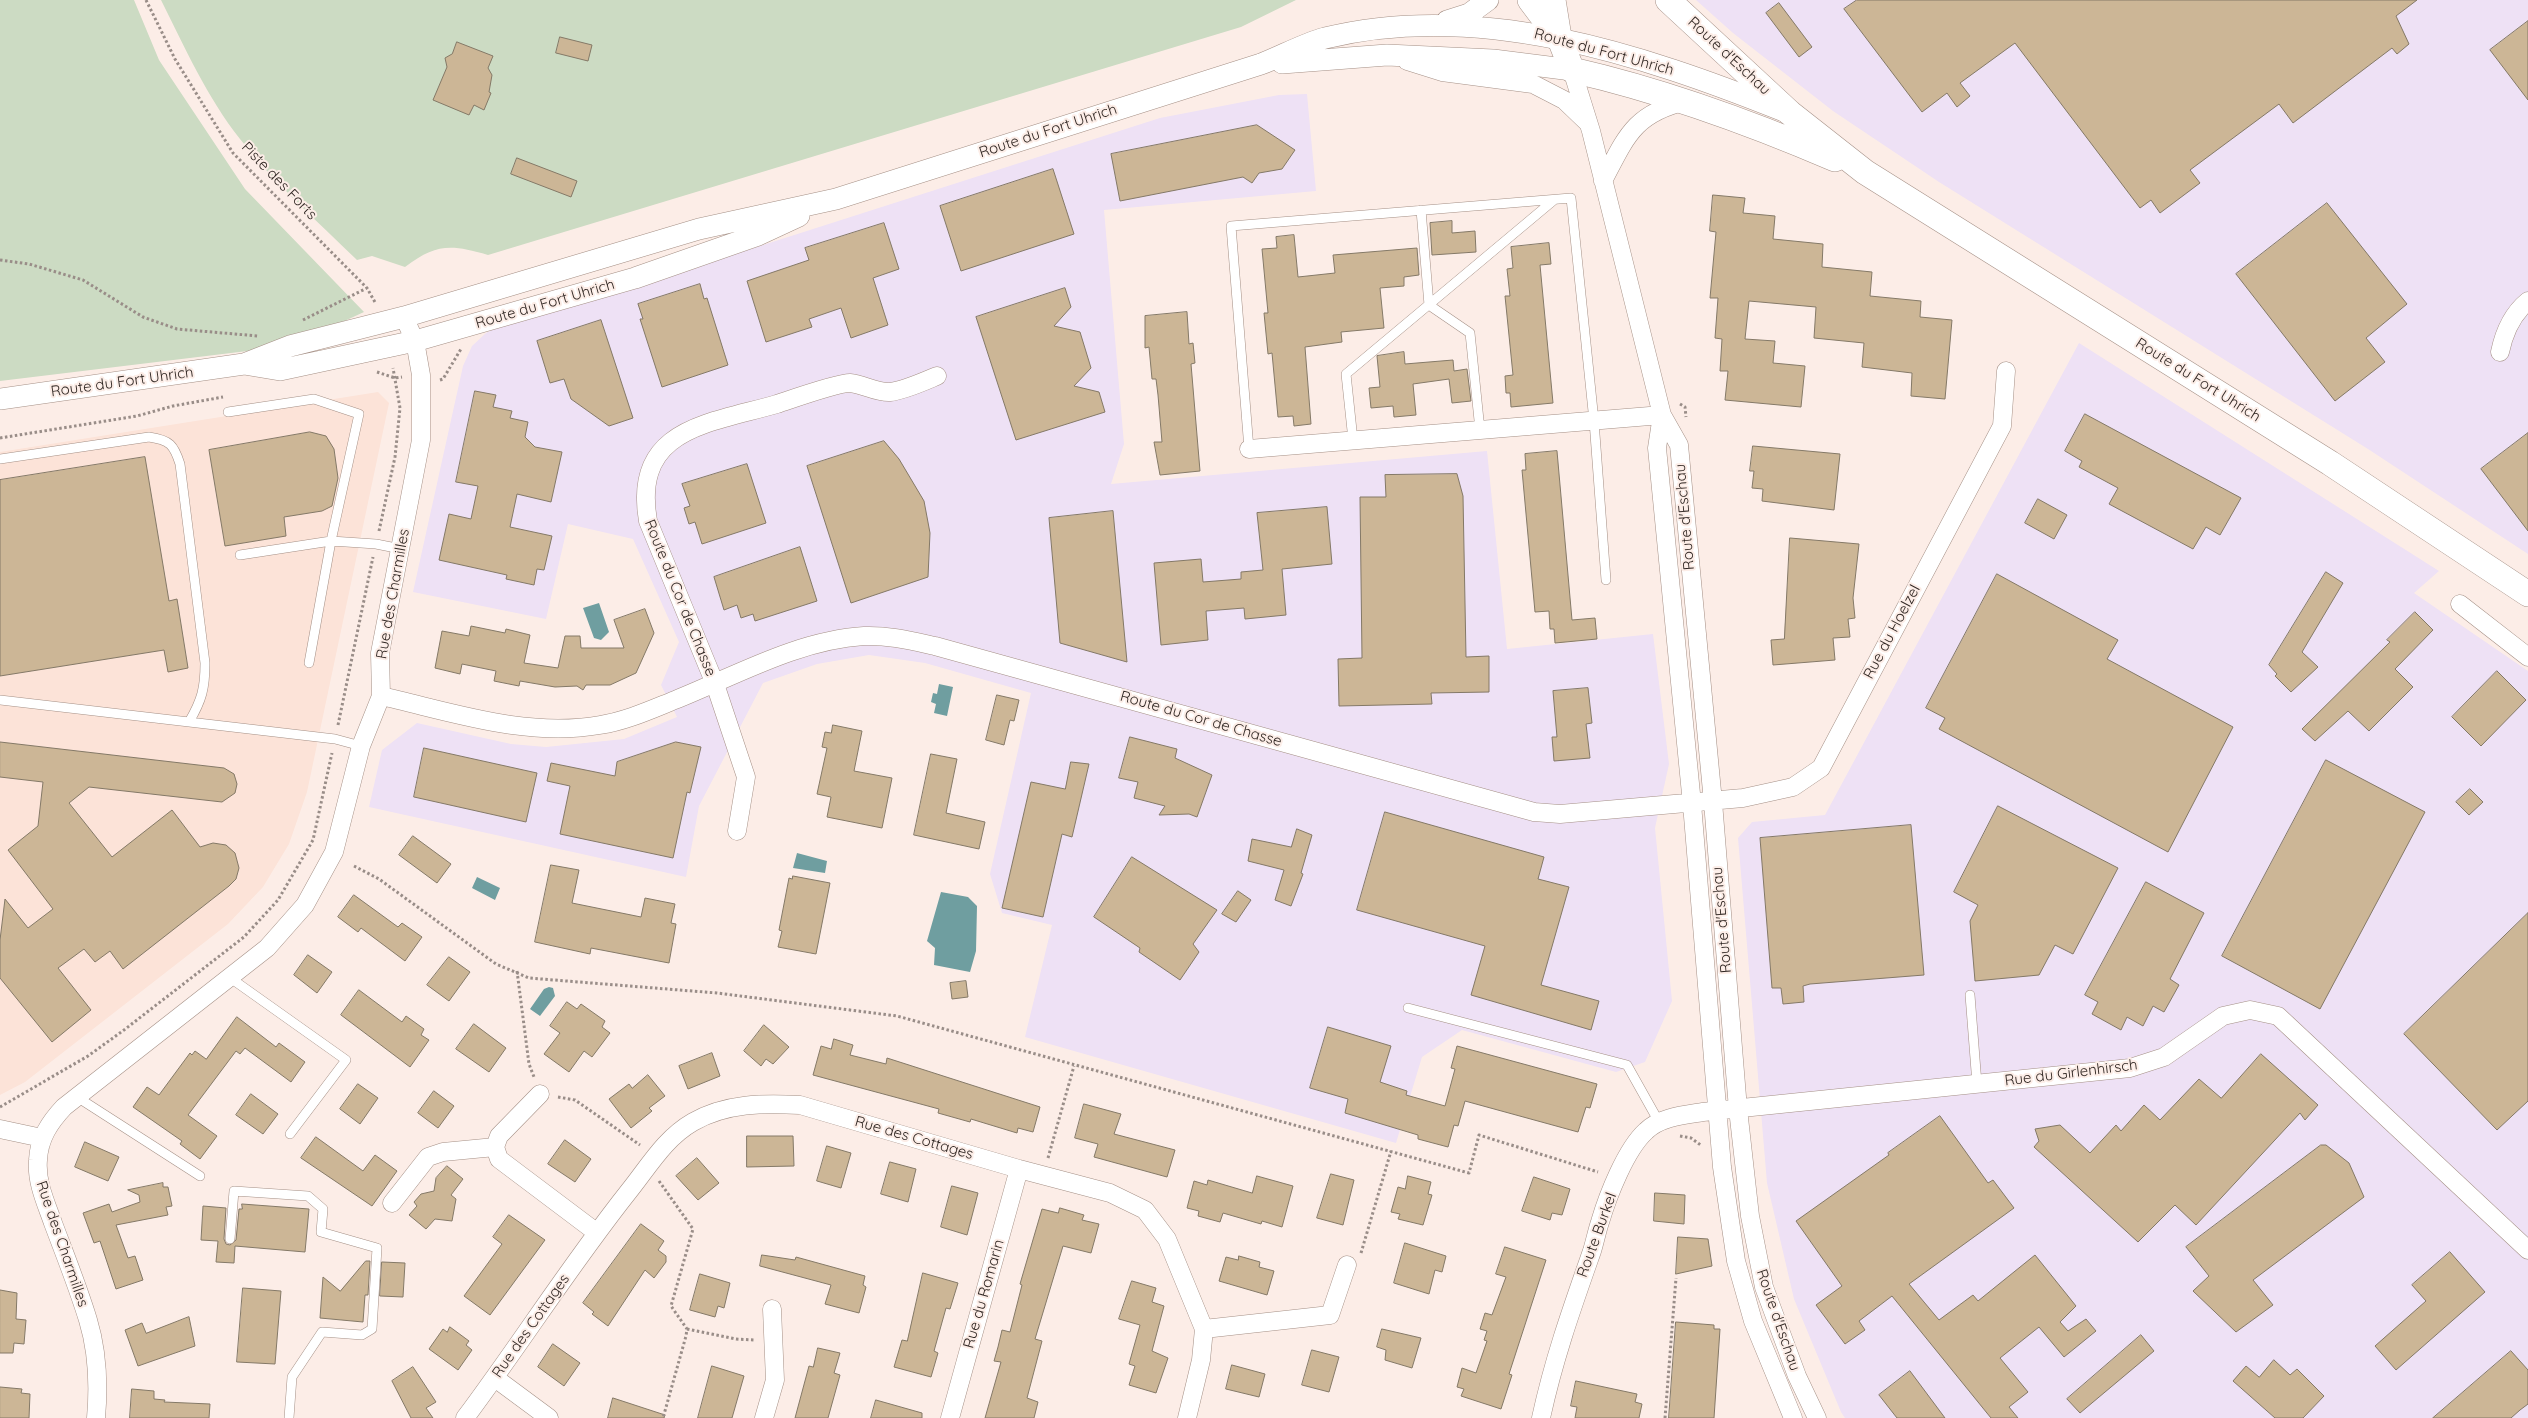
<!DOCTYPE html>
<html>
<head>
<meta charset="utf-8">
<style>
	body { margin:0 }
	canvas { display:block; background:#fcede7 }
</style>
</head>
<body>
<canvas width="2528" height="1418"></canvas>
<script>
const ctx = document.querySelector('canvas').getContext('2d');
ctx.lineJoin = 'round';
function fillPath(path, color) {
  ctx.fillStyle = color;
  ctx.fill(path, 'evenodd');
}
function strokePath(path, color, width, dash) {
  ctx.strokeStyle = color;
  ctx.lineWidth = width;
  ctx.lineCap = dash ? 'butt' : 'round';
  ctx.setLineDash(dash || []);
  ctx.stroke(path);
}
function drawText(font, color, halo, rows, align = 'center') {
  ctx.font = font + ' Quicksand,sans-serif';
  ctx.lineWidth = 4;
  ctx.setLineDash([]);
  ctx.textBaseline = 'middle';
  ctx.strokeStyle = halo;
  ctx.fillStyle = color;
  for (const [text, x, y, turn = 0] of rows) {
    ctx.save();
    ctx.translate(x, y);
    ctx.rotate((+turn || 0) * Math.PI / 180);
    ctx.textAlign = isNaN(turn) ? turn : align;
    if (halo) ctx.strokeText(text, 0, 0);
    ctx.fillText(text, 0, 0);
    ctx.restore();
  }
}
fillPath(new Path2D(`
	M378 392 389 403 307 792 289 844 263 887 228 924 25 1082 0 1095V452Z`), '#fce3d8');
fillPath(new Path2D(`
	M1696 0H2528V554L2368 449 1939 182 1833 111 1733 33Z
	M1307 94 1316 191 1104 210 1124 444 1111 484 1487 451 1507 649 1653 634 1669 764 1655 828 1672 1001 1645 1062 1616 1072 1462 1030 1422 1057 1396 1143 1025 1037 1052 925 1002 913 990 874 1031 693 925 663 869 655 817 664 763 683 699 806 686 877 369 807 382 750 417 723 511 744 546 747 624 739 677 717 661 685 679 642 633 539 568 524 546 619 413 592 463 366 472 346 486 333 503 324 613 293 1160 118 1279 95Z
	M2079 343 2439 571 2414 593 2528 671V1418H1845L1841 1412 1794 1299 1767 1183 1738 838 1752 822 1825 815Z`), '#eee1f5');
fillPath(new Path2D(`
	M0 0H134L159 60 245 189 364 312 325 330 264 349 0 381Z
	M161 0H1296L1241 27 488 255C450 244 436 244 405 267L372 256 357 260C317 221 274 183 240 139 207 97 185 48 161 0Z`), '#ccdbc3');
fillPath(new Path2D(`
	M599 603 609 632 601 640 594 638 583 608Z
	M939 684 953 687 947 716 934 713 936 704 931 702 933 693 937 694Z
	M797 853 827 861 825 873 793 868Z
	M477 877 500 888 495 900 472 888Z
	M941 892 968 897 977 906 976 951 970 972 934 965 935 948 927 941Z
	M549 987 553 988 555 996 540 1016 530 1009 544 989Z`), '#6f9ea0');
const building = new Path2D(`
	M1857 0H2417L2396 16 2409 44 2397 54 2392 48 2293 123 2279 104 2190 170 2200 183 2160 213 2151 200 2140 208 2015 43 1960 83 1970 96 1957 107 1947 93 1922 112 1844 9Z
	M1779 3 1812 47 1799 57 1766 13Z
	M2528 21V100L2490 50Z
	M560 37 592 45 588 61 556 53Z
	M457 42 493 56 488 68 492 75 489 92 491 93 484 110 474 105 469 115 433 100 447 67 445 58 452 54Z
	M1257 125 1295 150 1282 169 1259 173 1252 183 1243 177 1120 201 1111 154Z
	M517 158 577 181 571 197 511 174Z
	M1053 169 1074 234 961 271 940 206Z
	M1713 195 1745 198 1743 213 1775 216 1773 239 1823 244 1822 267 1872 272 1870 296 1921 301 1920 317 1952 320 1945 399 1911 396 1912 373 1862 367 1864 343 1814 338 1816 307 1749 301 1745 339 1775 341 1773 363 1805 366 1801 407 1725 400 1728 371H1720L1722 339 1715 338 1718 298H1710L1716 232 1710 231Z
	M2327 203 2407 304 2366 338 2385 362 2335 401 2236 274Z
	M1452 221V233L1475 231 1476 252 1432 255 1430 223Z
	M884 223 899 269 873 278 888 325 851 338 841 308 809 319 812 327 766 342 747 281 809 260 805 248Z
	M1294 235 1298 277 1335 273 1333 255 1417 248 1419 275 1404 277V286L1380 288 1384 328 1341 332 1342 342 1305 347 1311 424 1294 426 1293 416 1278 417 1272 353 1268 354 1264 313H1268L1262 249 1277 248 1276 237Z
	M1549 243 1551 264 1540 265 1553 403 1511 407 1510 393H1506L1505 376 1513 375 1505 296H1510L1507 269 1513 268 1511 247Z
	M700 284 704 299 707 298 728 365 662 387 640 319H643L638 304Z
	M1065 288 1071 307 1054 326 1080 332 1091 368 1074 386 1099 392 1105 412 1016 440 976 317Z
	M1187 312 1189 344 1193 343 1195 363 1191 364 1200 471 1160 475 1154 442H1162L1158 395 1156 379H1152L1149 347 1145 348V316Z
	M601 320 633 418 609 426 571 399 564 379 550 383 537 341Z
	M1404 352 1405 364 1453 360 1454 371 1467 369 1471 401 1452 403 1449 379 1413 384 1416 415 1394 417 1393 406 1371 408 1369 388 1380 387 1377 356Z
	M475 391 496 395 493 407 512 411 510 418 528 422 525 437 535 447 562 452 551 502 517 494 510 527 552 536 544 570 537 569 534 585 506 579 507 575 439 560 449 514 471 519 478 486 456 482Z
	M2085 414 2241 498 2220 535 2206 527 2193 549 2109 504 2118 488 2079 467 2082 461 2065 451Z
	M310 432 326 436 334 449 338 478 332 506 322 511 284 517 286 536 225 546 209 450Z
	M2528 433V531L2481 469Z
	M884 441 899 459 924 501 930 533 928 577 851 603 807 466Z
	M1753 446 1840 454 1834 510 1762 501 1763 489 1752 488 1754 471H1750Z
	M1557 451 1572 620 1595 618 1597 639 1555 643 1554 629H1550L1549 611 1535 612 1522 470H1526L1525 454Z
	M145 457 169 601 177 599 188 668 168 672 164 650 0 676V480Z
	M747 464 766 523 702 544 695 522 689 524 684 508 690 506 682 484Z
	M1457 474 1463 496 1466 657 1489 656V692L1431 693 1432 704 1339 706 1338 659 1362 658 1360 497H1386L1385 475Z
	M2038 499 2067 515 2054 539 2025 523Z
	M1327 507 1332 564 1282 569 1286 615 1245 619 1244 608 1206 611 1208 640 1161 645 1154 563 1201 559 1203 582 1241 579V572L1263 570 1257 513Z
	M1113 511 1127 662 1060 643 1049 518Z
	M1790 538 1859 544 1853 598 1855 618 1848 619 1850 637 1833 638 1835 660 1773 665 1771 640 1784 639Z
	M800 547 817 601 755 621 753 614 741 618 737 605 724 610 714 577Z
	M2326 572 2343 583 2302 652 2318 667 2291 692 2275 676 2277 674 2269 665Z
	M1997 574 2118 640 2107 659 2233 727 2168 852 1939 729 1945 718 1926 708Z
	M645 609 654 633 636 673 610 685H586L583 690 577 686 555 687 520 681 519 686 494 681 496 671 462 664 460 674 435 668 442 631 469 636 471 626 505 633 506 629 530 635 524 663 558 668 565 636H580L581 648H624L614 620Z
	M2415 612 2433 630 2395 669 2413 687 2369 731 2348 711 2315 741 2302 729 2390 642 2387 640Z
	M2497 671 2526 700 2481 746 2452 717Z
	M1588 688 1592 723 1586 724 1590 758 1554 761 1552 737H1557L1553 691Z
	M997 695 1019 700 1014 721 1010 720 1004 745 986 740Z
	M833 725 862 731 854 771 892 778 882 828 827 817 831 797 817 794 827 748 822 747 825 732 831 733Z
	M1130 737 1177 749 1175 758 1212 775 1197 817 1189 814 1159 815 1165 806 1134 798 1138 782 1119 778Z
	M0 742 224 768 234 774 237 784 235 793 222 802 89 787 69 803 112 857 172 810 200 847 213 843 226 845 235 853 239 868 236 879 229 886 123 969 110 951 95 962 84 949 58 968 91 1010 52 1042 0 978V940L5 899 28 928 53 909 8 850 38 826 43 782 0 777Z
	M676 742 701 747 690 793 687 792 673 858 560 834 570 786 547 781 551 763 615 776 617 762Z
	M424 748 537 773 526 822 414 797Z
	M931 754 957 759 946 813 985 822 979 849 914 835Z
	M2326 760 2425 812 2320 1009 2222 956Z
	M1071 762 1089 764 1072 837 1062 834 1043 917 1002 908 1031 782 1065 789Z
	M2470 789 2483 802 2469 815 2456 802Z
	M1998 806 2118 868 2073 954 2055 945 2039 975 1975 981 1970 921 1978 905 1954 892Z
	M1385 812 1544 857 1538 879 1569 887 1541 985 1599 1001 1591 1030 1471 995 1485 946 1357 910Z
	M1911 825 1924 975 1810 984 1803 986 1804 1002 1783 1004 1781 988H1772L1760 838Z
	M1297 829 1312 835 1301 873 1303 874 1291 906 1275 900 1284 870 1248 861 1252 839 1291 847Z
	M413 836 451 864 437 883 399 855Z
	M1132 857 1217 910 1193 944 1199 952 1180 980 1139 952 1140 948 1094 917Z
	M551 865 579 870 572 903 641 917 645 898 675 904 671 923 676 924 669 963 591 948 590 954 535 942Z
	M793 876 830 883 816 954 778 947 782 931 779 930 789 878 792 879Z
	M2146 882 2204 913 2170 979 2179 985 2164 1012 2153 1006 2143 1026 2127 1017 2121 1030 2092 1014 2098 1002 2085 995Z
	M1238 891 1251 900 1236 922 1222 914Z
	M354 895 398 927 402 923 422 937 405 961 361 928 358 932 338 917Z
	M2528 913V1101L2497 1130 2404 1034Z
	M308 955 332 972 317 993 294 975Z
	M449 957 470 972 449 1001 427 985Z
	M966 981 968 997 952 999 950 983Z
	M359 990 402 1022 406 1016 424 1029 421 1035 429 1040 410 1067 341 1015Z
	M567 1002 577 1009 581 1004 605 1021 602 1027 610 1033 592 1057 584 1051 569 1072 544 1054 560 1033 550 1026Z
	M237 1017 276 1047 279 1043 305 1062 291 1082 245 1048 240 1054 236 1051 188 1115 217 1136 200 1159 180 1144 182 1141 133 1107 147 1087 159 1095 190 1053 192 1055 195 1051 206 1059Z
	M474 1024 506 1048 489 1072 456 1049Z
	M764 1025 789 1047 773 1064 766 1059 761 1066 744 1051Z
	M1328 1027 1391 1046 1380 1082 1407 1091 1406 1095 1445 1106 1455 1069 1451 1068 1457 1046 1597 1084 1590 1108 1586 1107 1578 1132 1465 1101 1458 1126 1454 1125 1448 1147 1418 1139V1135L1345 1113 1348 1099 1310 1088Z
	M834 1039 853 1045 850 1055 886 1064 887 1058 1040 1107 1033 1132 1018 1128 1017 1133 971 1119 970 1122 938 1113 939 1109 813 1075 821 1046 831 1049Z
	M712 1053 720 1076 688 1089 679 1066Z
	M2261 1054 2318 1105 2305 1120 2300 1113 2196 1225 2175 1205 2138 1242 2034 1147 2039 1141 2035 1129 2060 1125 2090 1153 2116 1125 2121 1131 2144 1105 2160 1120 2199 1079 2221 1098Z
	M648 1075 665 1096 649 1108 652 1111 631 1128 609 1099 629 1084 632 1088Z
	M358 1084 378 1098 360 1124 340 1109Z
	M434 1091 454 1106 438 1128 418 1113Z
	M251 1094 278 1114 263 1134 236 1115Z
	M1084 1104 1121 1114 1114 1134 1175 1150 1167 1177 1094 1157 1098 1144 1075 1138Z
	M1940 1116 1988 1183 1993 1180 2014 1208 1909 1284 1939 1320 1973 1295 1978 1301 2035 1255 2076 1306 2060 1322 2068 1331 2086 1319 2096 1331 2064 1357 2039 1327 2000 1358 2028 1392 2009 1407 2018 1418H1991L1892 1296 1859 1321 1865 1330 1845 1344 1816 1305 1842 1286 1796 1221 1889 1155 1888 1153Z
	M747 1136H793L794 1166 747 1167Z
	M316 1137 363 1171 375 1155 397 1171 372 1206 301 1158Z
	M565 1140 591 1159 575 1182 548 1164Z
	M85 1142 119 1157 108 1181 75 1167Z
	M2321 1145H2326L2349 1163 2364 1197 2253 1280 2273 1305 2236 1332 2193 1291 2209 1276 2186 1247Z
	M827 1146 851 1153 841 1188 817 1181Z
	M697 1158 719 1183 698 1200 676 1176Z
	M890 1162 916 1169 908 1202 881 1194Z
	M447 1166 463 1179 451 1195 456 1199 452 1221 435 1219 426 1229 409 1215 417 1206 414 1202 421 1194 434 1191 436 1178Z
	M1331 1174 1354 1180 1343 1225 1317 1218Z
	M1257 1176 1293 1186 1282 1227 1262 1221 1261 1224 1223 1213 1220 1222 1198 1216 1199 1211 1187 1208 1194 1181 1207 1185 1208 1180 1252 1193Z
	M1408 1176 1431 1182 1428 1194 1432 1195 1423 1225 1398 1219 1400 1214 1391 1212 1398 1187 1405 1189Z
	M1534 1177 1570 1189 1562 1215 1552 1213 1550 1220 1522 1211Z
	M163 1183V1187H168L172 1206 166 1207 168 1215 116 1225 128 1258 135 1256 143 1280 116 1289 100 1241 94 1243 83 1213 109 1204 112 1212 140 1202 139 1195 128 1190Z
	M952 1186 978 1193 967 1235 941 1227Z
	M1655 1193 1685 1195 1684 1224 1654 1221Z
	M242 1204 309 1209 305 1252 235 1246 234 1263 216 1262 218 1241 201 1240 203 1206 226 1208 224 1239 226 1244 230 1245 236 1240 239 1209H242Z
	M1060 1208 1084 1215 1082 1220 1099 1224 1091 1253 1063 1246 1035 1339 1042 1341 1027 1398 1038 1402 1034 1418H985L1001 1362 994 1361 998 1347 1002 1330 1010 1332 1022 1285 1020 1284 1042 1209 1058 1213Z
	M509 1215 545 1240 490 1315 464 1296 502 1244 493 1237Z
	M641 1224 664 1241 658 1250 666 1256V1262L654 1278 645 1270 608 1326 592 1314 594 1312 583 1303Z
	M1678 1237 1708 1239 1712 1266 1676 1274Z
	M1405 1243 1446 1256 1442 1272 1435 1270 1429 1294 1394 1283Z
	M1505 1247 1546 1260 1509 1374 1512 1375 1501 1409 1461 1396 1464 1389 1457 1387 1462 1368 1476 1373 1487 1341 1484 1340 1487 1331 1480 1329 1485 1313 1492 1315 1506 1277 1496 1274Z
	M2450 1252 2485 1292 2396 1370 2375 1346 2426 1301 2412 1285Z
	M762 1255 795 1260 796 1257 865 1276 863 1285 866 1287 859 1313 825 1304 831 1285 760 1266Z
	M1239 1256 1260 1262 1259 1267 1274 1271 1267 1295 1219 1281 1226 1257 1238 1260Z
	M366 1261H370L368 1295H365L363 1322 320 1318 323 1277 340 1291Z
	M382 1262 405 1263 403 1297 380 1296Z
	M923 1273 958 1283 950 1309 946 1308 934 1351 938 1353 931 1377 894 1367 902 1340 907 1341Z
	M700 1274 730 1283 724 1308 718 1306 715 1317 690 1310Z
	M1132 1281 1156 1288 1152 1302 1164 1306 1152 1351 1168 1358 1156 1393 1129 1385 1135 1366 1129 1364 1140 1325 1119 1319Z
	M243 1288 281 1291 275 1364 237 1362Z
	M0 1290 17 1293 16 1319 26 1320 24 1344 14 1343 13 1353H0Z
	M189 1317 195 1346 138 1366 125 1330 142 1323 146 1333Z
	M1676 1322 1714 1325V1329H1720L1714 1418H1669Z
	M450 1327 469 1341 466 1345 472 1350 458 1370 429 1349 443 1329 447 1332Z
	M1382 1329 1421 1338 1412 1368 1385 1360 1386 1350 1377 1347Z
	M2141 1335 2154 1351 2080 1413 2067 1399Z
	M553 1344 580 1363 564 1386 538 1367Z
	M818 1348 840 1353 834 1373 840 1375 828 1418H795L809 1366 813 1367Z
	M1312 1350 1339 1357 1329 1392 1302 1385Z
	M2511 1351 2528 1370V1404L2520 1410 2511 1418H2433Z
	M2274 1360 2290 1375 2297 1369 2324 1396 2303 1418H2275L2233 1381 2246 1366 2259 1377Z
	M1232 1365 1265 1374 1259 1397 1226 1389Z
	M712 1366 744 1376 732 1418H698Z
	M413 1367 436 1402 426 1408 433 1418H411L392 1381Z
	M1910 1371 1945 1418H1897L1879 1395Z
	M1576 1381 1637 1394 1635 1402 1642 1404 1639 1418H1575L1577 1407 1571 1406Z
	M0 1387 22 1389 21 1393 30 1394 29 1418H0Z
	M132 1389 154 1391V1399L165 1400 164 1402 210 1404 209 1418H130Z
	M613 1398 665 1415 664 1418H608Z
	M876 1400 922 1413V1418H871Z`);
fillPath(building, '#ccb696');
strokePath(building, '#847967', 1);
const service = new Path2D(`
	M1421 210 1429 305 1470 333 1480 430
	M228 412 314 399 359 414 331 541 309 663
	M1353 440 1346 374 1554 200
	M1249 449 1231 226 1571 198 1594 421 1606 580
	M0 459 149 437C170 440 174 445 180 464L205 663C205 688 202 700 189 722
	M240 555 331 541 376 544 401 549
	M0 700 335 739 361 746
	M229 977 346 1060 290 1134
	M1970 995 1977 1084
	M1408 1008 1627 1065 1659 1122
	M77 1097 200 1176
	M230 1239 234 1191 308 1196 323 1209 321 1232 377 1248 372 1329 362 1335 322 1332 292 1377 289 1418`);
const minor = new Path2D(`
	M1407 61 1442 72 1533 84 1564 100 1588 123
	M1572 70 1591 131 1662 415 1679 445 1713 802 1738 1109 1750 1216 1764 1287 1797 1376 1817 1418
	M1603 181C1626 137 1634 113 1687 101
	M2500 352C2504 333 2512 314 2528 301
	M1662 415 1657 448 1692 804 1722 1167 1736 1261 1753 1321 1793 1418
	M1249 449 1662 415
	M2460 604 2528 657
	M381 696C452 712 526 738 600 725 626 721 650 710 675 700 735 676 798 640 864 636 888 635 912 641 935 646L1534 812 1560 814 1743 798 1793 787 1821 768 2002 426 2006 371
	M737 831 746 777 715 684 648 521C632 428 708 424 777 404 792 399 837 383 850 383 863 384 877 393 890 392 903 391 925 381 937 376
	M540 1094 499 1136 495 1147 499 1159 596 1232
	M0 1129 42 1138
	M392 1203 428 1157 443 1152 495 1147
	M1204 1329 1330 1315 1347 1265
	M495 1378 549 1418
	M96 1418C99 1384 98 1353 88 1320 78 1287 65 1255 53 1223 46 1203 36 1182 38 1160 39 1138 50 1122 64 1107L267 948 305 905 334 852 361 746 381 696 380 653 421 440V375L415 341 404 317
	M465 1418C521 1343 571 1264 629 1191 649 1166 665 1138 693 1122 726 1103 764 1103 800 1105L1019 1169 1110 1193 1145 1210 1167 1239 1204 1329 1201 1360 1187 1418
	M764 1418 775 1380 772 1309
	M950 1418 1019 1169
	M1541 1418C1554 1358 1572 1308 1592 1251 1595 1241 1597 1231 1600 1222 1608 1195 1626 1149 1646 1131 1660 1117 1684 1115 1703 1112L2130 1068 2164 1057 2223 1016 2250 1010 2278 1016 2528 1250`);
const tertiary = new Path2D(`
	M1447 21 1469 14 1488 0
	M1282 63 1387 55 1493 60 1572 70
	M244 364 280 370 415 341 635 278 758 235 799 216
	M0 399 244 364 290 346 404 317 699 229 836 199 1261 64C1282 56 1303 44 1325 38 1479 0 1641 54 1784 111`);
const secondary = new Path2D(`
	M1530 0 1557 36
	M1553 0 1559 37 1572 70C1664 91 1749 122 1835 159
	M1668 0 1790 113 1865 172 2330 463 2528 594`);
strokePath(service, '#a59086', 10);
strokePath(minor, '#a59086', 19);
strokePath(tertiary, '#a59086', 22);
strokePath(secondary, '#a59086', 26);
strokePath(new Path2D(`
	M146 0 175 59 233 153 367 288 376 304
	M0 260 29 264 83 280 143 317 177 329 258 336
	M303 320 367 288
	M377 372 395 378 402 377
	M440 380 443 379 461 349
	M1680 404 1685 407 1686 417
	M0 438 137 416 173 406 223 397
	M379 531 395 457 400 408 393 368
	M338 725 373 557
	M354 866 379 879 496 964 529 978 717 993 897 1016 1469 1173 1479 1135 1598 1172
	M517 971 529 1064 534 1077
	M558 1097 575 1100 640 1145
	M0 1107 88 1056 124 1030 244 937 278 900 313 840 332 753
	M1680 1136 1691 1138 1702 1146
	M1048 1158 1074 1066
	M659 1181 693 1229 671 1306 687 1329 686 1336 663 1418
	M1361 1253 1391 1151
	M687 1329 736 1339 755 1340
	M1665 1418 1676 1278`), '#998d88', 3, [2.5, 2.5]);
strokePath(service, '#fff', 9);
strokePath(minor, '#fff', 18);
strokePath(tertiary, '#fff', 21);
strokePath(secondary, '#fff', 25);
drawText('15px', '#302723', '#fcede7', [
	["Route du Fort Uhrich",1604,52,15],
	["Route d'Eschau",1729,56,43],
	["Route du Fort Uhrich",1048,131,-18],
	["Piste des Forts",279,181,46],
	["Route du Fort Uhrich",545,304,-16],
	["Route du Fort Uhrich",2198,380,32],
	["Route du Fort Uhrich",122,382,-8],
	["Route d'Eschau",1685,517,-95],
	["Rue des Charmilles",393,594,-80],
	["Route du Cor de Chasse",680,598,68],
	["Rue du Hoelzel",1892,632,-62],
	["Route du Cor de Chasse",1201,719,16],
	["Route d'Eschau",1722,920,-95],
	["Rue du Girlenhirsch",2071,1073,-7],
	["Rue des Cottages",914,1138,16],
	["Route Burkel",1597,1235,-70],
	["Rue des Charmilles",62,1244,71],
	["Rue du Romarin",984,1294,-74],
	["Route d'Eschau",1778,1320,71],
	["Rue des Cottages",531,1326,-55]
]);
</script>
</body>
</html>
